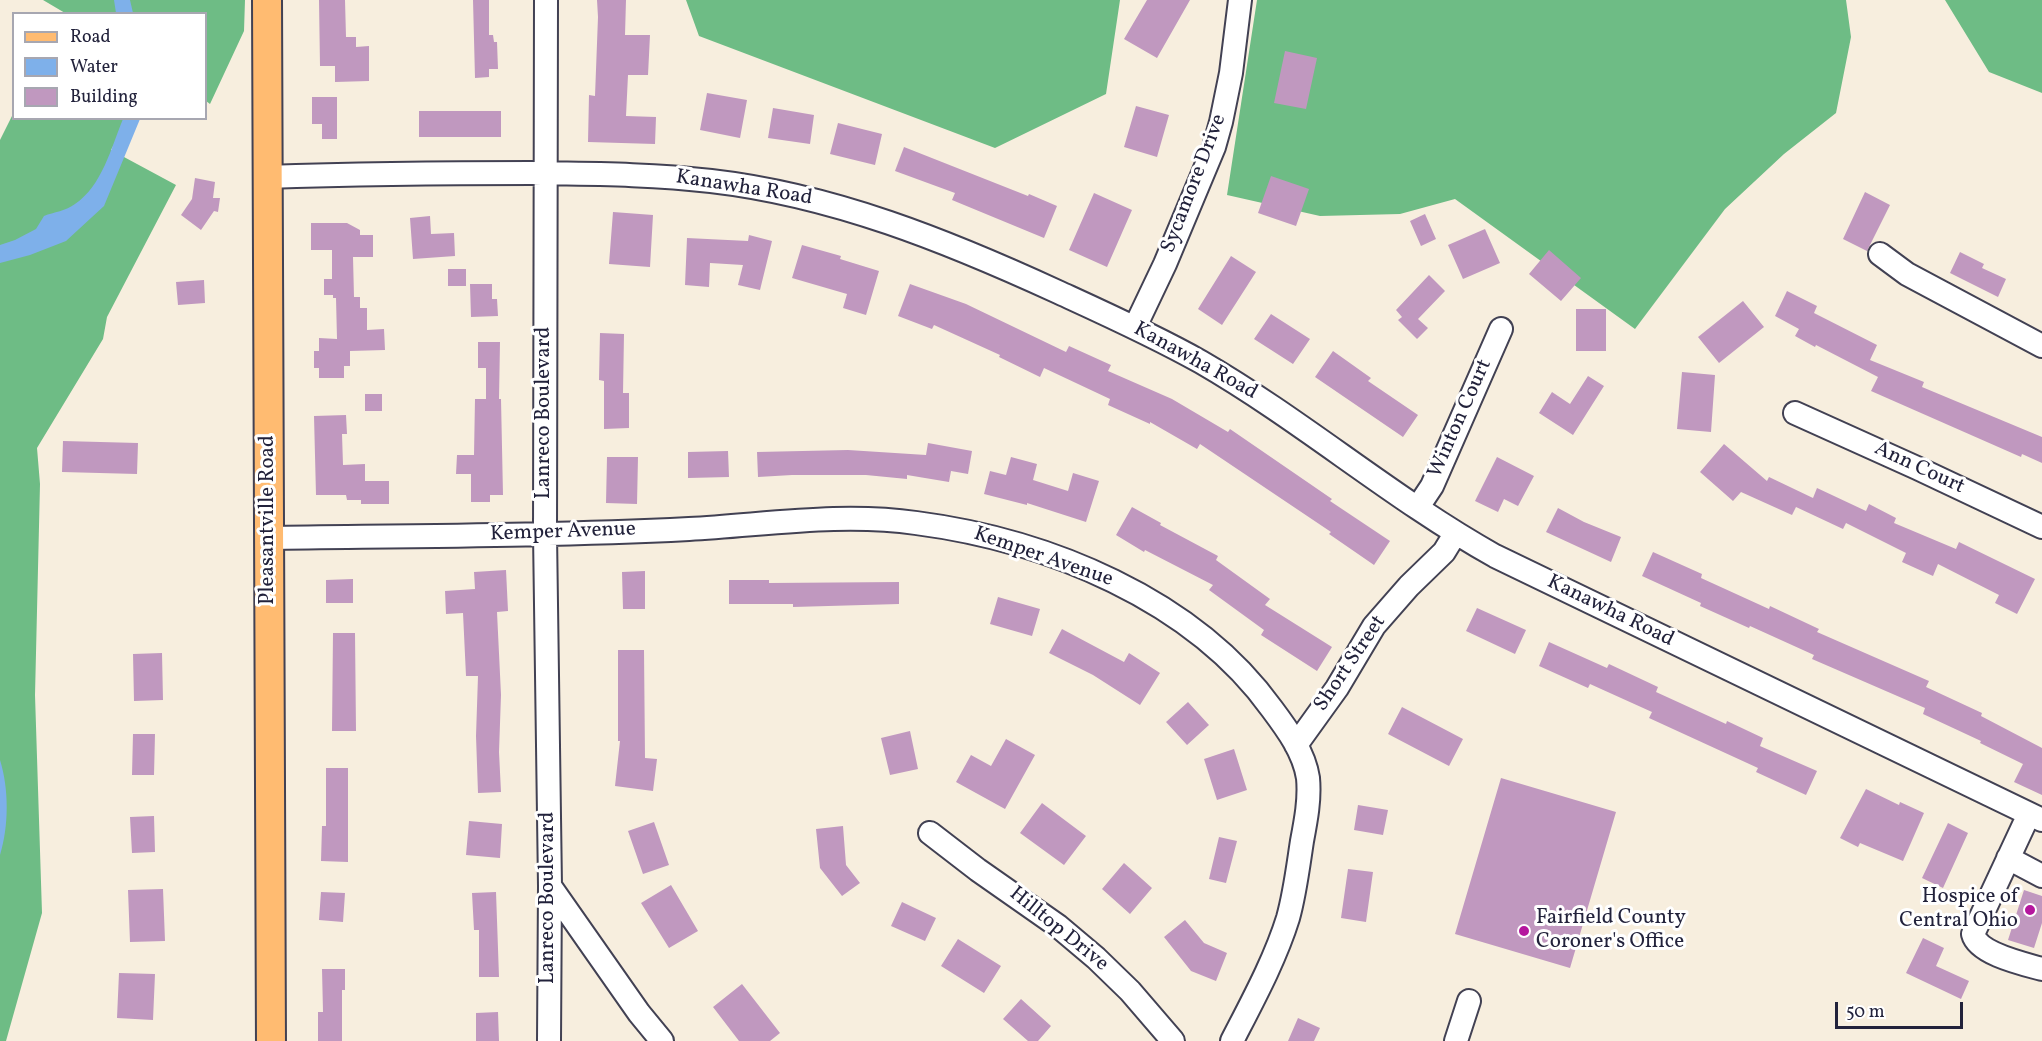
<!DOCTYPE html>
<html>
<head>
<meta charset="utf-8">
<style>
	body { margin:0 }
	#map { position:relative; width:2042px; height:1041px; overflow:hidden; background:#f7eede; font-family:Vollkorn,serif }
	canvas { display:block }
	.legend { position:absolute; left:12px; top:12px; width:195px; height:108px; box-sizing:border-box; background:#fff; border:2px solid #a7a7b1; margin:0; padding:8px 10px; list-style:none; font-size:18px; color:#22223b }
	.legend li { display:flex; align-items:center; gap:12px; height:30px }
	.legend b { width:30px; border:2px solid #a7a7b1 }
	.scale { position:absolute; left:1835px; top:1002px; width:128px; height:27px; box-sizing:border-box; border:3px solid #22223b; border-top:0; padding-left:8px; font-size:18px; line-height:21px; white-space:nowrap; color:#22223b; -webkit-text-stroke:4px #fff; paint-order:stroke }
</style>
</head>
<body>
<div id="map">
<canvas width="2042" height="1041"></canvas>
<ul class="legend">
<li><b style="height:8px;background:#ffbb71"></b>Road</li>
<li><b style="height:16px;background:#7eb0ea"></b>Water</li>
<li><b style="height:16px;background:#c098bf"></b>Building</li>
</ul>
<div class="scale">50 m</div>
</div>
<script>
const ctx = document.querySelector('canvas').getContext('2d');
ctx.lineJoin = 'round';
function fillPath(path, color) {
  ctx.fillStyle = color;
  ctx.fill(path, 'evenodd');
}
function strokePath(path, color, width, dash) {
  ctx.strokeStyle = color;
  ctx.lineWidth = width;
  ctx.lineCap = dash ? 'butt' : 'round';
  ctx.setLineDash(dash || []);
  ctx.stroke(path);
}
function drawText(font, color, halo, rows, align = 'center') {
  ctx.font = font + ' Vollkorn,serif';
  ctx.lineWidth = 6;
  ctx.setLineDash([]);
  ctx.textBaseline = 'middle';
  ctx.strokeStyle = halo;
  ctx.fillStyle = color;
  for (const [text, x, y, turn = 0] of rows) {
    ctx.save();
    ctx.translate(x, y);
    ctx.rotate((+turn || 0) * Math.PI / 180);
    ctx.textAlign = isNaN(turn) ? turn : align;
    if (halo) ctx.strokeText(text, 0, 0);
    ctx.fillText(text, 0, 0);
    ctx.restore();
  }
}
fillPath(new Path2D(`
	M43 0H245L244 31 210 104 206 101V14L65 13Z
	M686 0H1120L1106 94 995 148 699 36Z
	M1257 0H1846L1851 37 1836 113 1784 154 1725 209 1635 329 1455 199 1400 214 1320 216 1227 195Z
	M1945 0H2042V93L1989 72Z
	M13 114 14 118 128 119 111 150 176 185 107 317 103 339 37 448 40 484 35 695 42 913 6 1041H0V140Z`), '#6ebc85');
fillPath(new Path2D(`
	M114 0H130L133 13H116Z
	M123 119H140L104 206 66 241 30 255 0 263V245L15 240 36 229 44 216C54 212 66 211 75 204 102 186 111 148 123 119Z
	M0 760C9 789 9 826 0 855Z`), '#7eb0ea');
fillPath(new Path2D(`
	M319 0H345L346 37H356V47L369 46V81L335 82V66H320Z
	M473 0H489V35H493L494 42H497L498 69H489V77L475 78Z
	M597 0H626L625 35H650L648 75H628L626 116 656 117 655 144 588 142 589 95 595 96 598 17Z
	M1147 0H1190L1157 58 1124 39Z
	M1285 51 1317 58 1306 109 1274 103Z
	M707 93 747 100 740 138 700 130Z
	M312 97H337V139H322V124H312Z
	M1136 106 1169 115 1157 157 1124 147Z
	M773 108 814 115 810 144 768 138Z
	M419 111H501V137H419Z
	M838 123 882 134 875 165 830 154Z
	M904 147 1028 196 1029 194 1057 206 1044 238 952 200 955 193 895 171Z
	M1271 176 1309 189 1296 226 1258 213Z
	M195 178 215 182 213 198H220L218 212 214 211 201 230 181 215 192 199Z
	M1865 192 1890 205 1867 251 1843 239Z
	M1094 193 1132 210 1107 267 1069 250Z
	M613 212 653 215 650 267 609 264Z
	M1425 214 1436 239 1421 246 1410 221Z
	M430 216 431 234 454 233 455 256 413 259 410 218Z
	M311 223H347L360 230V235H373V257H353L354 297H360V308H367V330L384 329 385 350 350 351V366H344V378H319V368H314V351H319V338L337 339 336 298H333V295H324V279H332V250H311Z
	M1485 229 1500 263 1463 279 1448 245Z
	M749 235 772 241 760 290 738 285 743 265 710 263 709 287 685 285 687 238 748 241Z
	M802 245 841 256 840 259 879 271 866 315 843 308 847 294 792 278Z
	M1549 250 1581 278 1561 301 1529 274Z
	M1960 252 1984 264 1982 268 2006 279 1998 297 1950 273Z
	M1231 256 1256 272 1222 325 1198 309Z
	M448 269H466V286H448Z
	M1429 275 1445 291 1418 319 1428 328 1417 339 1398 320 1402 317 1396 310Z
	M204 280 205 303 178 305 176 282Z
	M470 284H492V299H497L498 316 471 317Z
	M910 284 966 304 1066 352 1069 346 1111 365 1108 371 1172 399 1228 432 1230 429 1332 499 1330 501 1390 541 1374 565 1329 534 1331 532 1200 444 1197 449 1150 422V424L1108 405 1110 399 1044 368 1040 377 999 357 1000 355 934 325 932 329 898 316Z
	M1787 291 1817 306 1814 313 1877 345 1870 360 1924 382 1922 387 2042 437V463L2022 454 2021 457 1871 391 1878 377 1816 345 1815 347 1795 336 1799 329 1775 316Z
	M1743 301 1764 327 1719 363 1698 337Z
	M1576 309H1606V351H1576Z
	M1271 314 1310 339 1293 364 1254 339Z
	M600 333 624 334 623 393H629V428L604 429V381L599 380Z
	M478 342H500L499 399H501L503 495H490V502H471V474H456L457 455H474L475 399H486V368H478Z
	M1333 351 1371 378 1368 381 1418 415 1403 437 1315 377Z
	M1682 372 1715 375 1711 432 1677 429Z
	M1588 376 1604 386 1573 435 1539 413 1552 392 1570 404Z
	M365 394H382V411H365Z
	M346 415 347 434H342L343 465 365 464V481H389V504H361V500H347L346 495H316L314 416Z
	M63 441 138 443 137 474 62 472Z
	M928 443 972 451 968 474 951 471 949 482 907 475V479L866 475H792L758 477 757 452 848 450 926 455Z
	M1724 444 1767 481 1769 477 1813 498 1817 488 1866 511 1869 504 1896 518 1894 523 1956 549 1959 542 2035 579 2017 614 1995 603 1999 595 1938 564 1933 576 1902 562 1906 553 1846 523 1843 529 1796 507 1792 515 1741 492 1733 501 1700 472Z
	M728 451 729 477 688 478V452Z
	M607 457H638L637 504 606 503Z
	M1011 457 1037 464 1033 480 1068 491 1073 473 1099 481 1086 522 1027 503V505L984 494 990 471 1006 475Z
	M1497 457 1534 476 1518 506 1504 499 1498 512 1475 501Z
	M1132 507 1161 523 1160 525 1218 556 1216 560 1270 599 1265 605 1332 647 1317 671 1261 635 1264 630 1209 590 1213 585 1145 550 1144 552 1116 535Z
	M1558 508 1584 522 1621 537 1611 562 1546 532Z
	M1653 552 1702 574 1701 578 1769 609 1770 606 1819 629 1817 632 1929 681 1926 687 1982 713 1981 716 2042 748V795L2014 782 2023 764 1980 743 1981 741 1923 714 1925 708 1812 659 1814 655 1750 626 1749 628 1700 606 1701 603 1642 576Z
	M506 570 508 611 497 612 501 695 499 752 501 792 478 793 476 736 478 676H466L463 613 446 614 445 591 475 589 474 572Z
	M645 571V609H623L622 572Z
	M353 579V603H326V580Z
	M729 580H769V583L899 582V604L793 607V604H729Z
	M998 597 1040 609 1032 636 990 624Z
	M1477 608 1526 630 1515 654 1466 631Z
	M1062 629 1124 662 1129 653 1160 673 1140 705 1093 675 1049 653Z
	M333 633H355L356 731H332Z
	M1549 642 1607 668 1609 664 1658 687 1656 692 1726 724 1727 721 1763 738 1760 746 1817 771 1806 795 1756 772 1758 768 1649 718 1652 712 1590 684 1588 688 1539 666Z
	M618 650H644L645 758 657 759 653 791 615 786 620 741H618Z
	M162 653 163 700 134 701 133 654Z
	M1188 702 1209 725 1187 745 1166 722Z
	M1402 707 1463 739 1449 766 1388 734Z
	M910 731 918 769 890 775 881 738Z
	M133 734H155L154 775H132Z
	M1006 739 1035 755 1005 809 956 782 971 755 991 766Z
	M1234 749 1247 790 1217 800 1204 759Z
	M326 768H348V862L321 861 322 826H326Z
	M1501 778 1616 812 1570 968 1455 934Z
	M1866 789 1899 805 1900 802 1924 813 1903 861 1860 843 1858 847 1840 838Z
	M1042 803 1086 836 1064 865 1020 833Z
	M1358 805 1388 810 1383 835 1354 830Z
	M154 816 155 852 132 853 130 817Z
	M469 821 502 824 500 858 466 855Z
	M654 822 669 865 643 874 628 831Z
	M1948 823 1968 833 1943 888 1922 878Z
	M843 826 846 865 860 883 842 896 820 868 816 829Z
	M1219 837 1237 841 1226 883 1209 879Z
	M1124 863 1152 888 1130 914 1102 889Z
	M1348 869 1373 872 1366 922 1341 918Z
	M671 885 698 931 669 948 641 903Z
	M163 889 165 941 130 942 128 890Z
	M2024 890 2042 896V923L2034 948 2008 940Z
	M321 892 345 893 343 922 319 920Z
	M496 892 499 977H479V930H474L472 893Z
	M902 902 936 918 925 941 891 926Z
	M1185 920 1204 943 1227 953 1216 981 1191 971 1164 937Z
	M1923 938 1944 948 1936 966 1969 981 1961 999 1906 973Z
	M958 939 1001 966 984 993 941 966Z
	M322 969H345V990H342V1041H318V1012H323Z
	M119 973 155 974 153 1020 117 1018Z
	M742 984 780 1033 770 1041H739L713 1007Z
	M1021 999 1051 1026 1038 1041H1028L1003 1019Z
	M498 1012 499 1041H476V1013Z
	M1298 1018 1320 1028 1314 1041H1288Z`), '#c098bf');
const minor = new Path2D(`
	M546 0 545 534 550 886 549 1041
	M266 177C355 174 443 173 532 173 592 174 651 174 711 181 833 195 947 241 1058 292 1106 314 1155 336 1201 362 1303 421 1393 499 1495 556L2042 820
	M1880 254 1907 274 2042 346
	M1135 327 1165 264 1214 147 1221 122 1231 73 1240 0
	M1795 413 1917 468 2042 527
	M1418 507 1432 486 1501 329
	M269 538C409 536 549 536 689 529 765 525 840 512 916 523 1047 540 1193 599 1272 709 1287 729 1304 752 1308 778 1310 799 1306 820 1302 841 1298 867 1295 893 1288 918 1275 960 1252 1002 1232 1041
	M1296 745 1337 688 1374 626 1409 586 1444 552 1455 534
	M2029 814 1973 934C1978 954 2024 964 2042 969
	M930 833 978 870 1058 926 1096 958 1130 991 1173 1041
	M2008 858 2042 876
	M550 886 639 1013 662 1041
	M1456 1041 1469 1001`);
const major = new Path2D(`
	M267 0 271 1041`);
strokePath(minor, '#424153', 26);
strokePath(major, '#424153', 32);
strokePath(minor, '#fff', 22);
strokePath(major, '#ffbb71', 28);
for (const [x, y, r, color] of [
	[2030,910,6,"#b5179e"],
	[1524,931,6,"#b5179e"]
]) {
  const dot = new Path2D();
  dot.arc(x, y, r, 0, 2 * Math.PI);
  ctx.fillStyle = color;
  ctx.fill(dot);
  strokePath(dot, '#fff', 2);
}
drawText('21px', '#22223b', '#fff', [
	["Sycamore Drive",1195,184,-69],
	["Kanawha Road",744,189,9],
	["Kanawha Road",1195,362,29],
	["Lanreco Boulevard",545,413,-90],
	["Winton Court",1461,419,-66],
	["Ann Court",1919,469,25],
	["Pleasantville Road",269,520,-90],
	["Kemper Avenue",563,533,-2],
	["Kemper Avenue",1043,558,19],
	["Kanawha Road",1610,612,26],
	["Short Street",1351,664,-56],
	["Lanreco Boulevard",549,898,-90],
	["Hilltop Drive",1058,930,39]
]);
drawText('21px', '#22223b', '#fff', [
	["Hospice of",2018,898],
	["Central Ohio",2018,922],
	["Fairfield County",1536,919,"left"],
	["Coroner's Office",1536,943,"left"]
], 'right');
</script>
</body>
</html>
